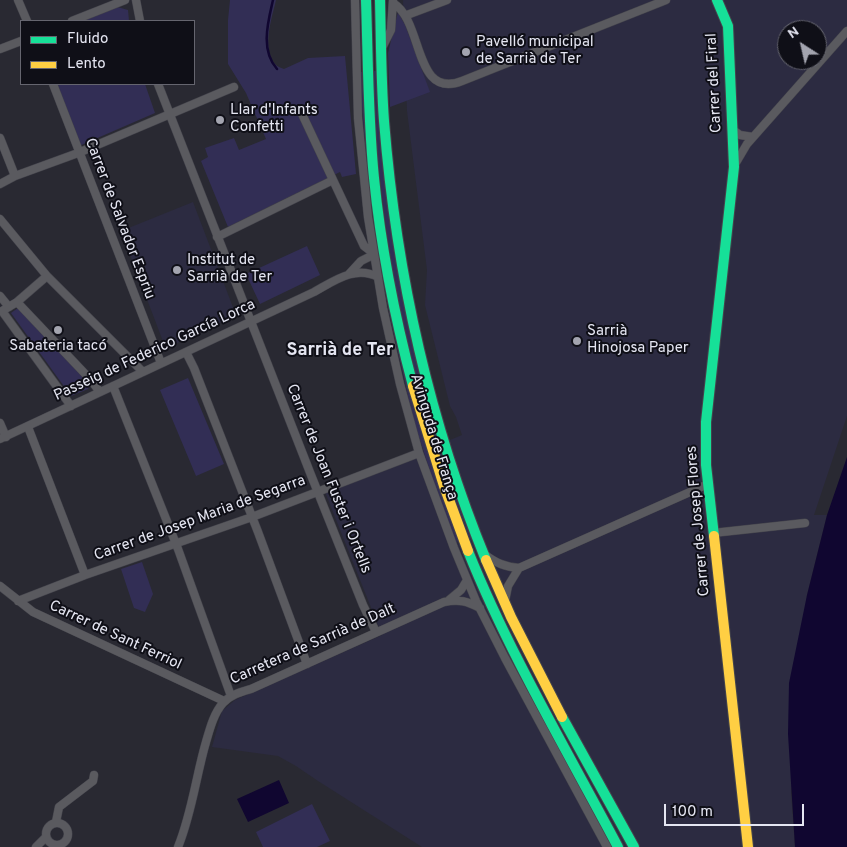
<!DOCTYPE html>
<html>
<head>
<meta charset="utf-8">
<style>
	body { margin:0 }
	#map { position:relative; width:847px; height:847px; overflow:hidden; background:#292932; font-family:Overpass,sans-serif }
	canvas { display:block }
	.legend { position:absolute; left:20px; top:20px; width:175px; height:65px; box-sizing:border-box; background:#0f0f17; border:1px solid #65656f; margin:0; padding:6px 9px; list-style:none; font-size:15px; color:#e5e6f2 }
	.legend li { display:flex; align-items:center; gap:10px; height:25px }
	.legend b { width:25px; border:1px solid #65656f }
	.north { position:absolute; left:777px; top:20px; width:50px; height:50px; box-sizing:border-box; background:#0f0f17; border:1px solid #65656f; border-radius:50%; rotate:325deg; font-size:14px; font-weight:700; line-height:20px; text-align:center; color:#e5e6f2 }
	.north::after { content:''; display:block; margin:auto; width:18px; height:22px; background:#a3a4af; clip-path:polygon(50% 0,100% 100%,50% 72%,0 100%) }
	.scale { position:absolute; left:664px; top:804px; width:140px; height:22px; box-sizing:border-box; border:2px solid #e5e6f2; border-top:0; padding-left:6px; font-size:15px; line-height:18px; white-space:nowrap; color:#e5e6f2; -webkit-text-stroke:4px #0f0f17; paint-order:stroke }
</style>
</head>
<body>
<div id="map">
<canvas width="847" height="847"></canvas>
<ul class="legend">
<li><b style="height:6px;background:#16e098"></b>Fluido</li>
<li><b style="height:6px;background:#ffcf43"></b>Lento</li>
</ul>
<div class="north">N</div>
<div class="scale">100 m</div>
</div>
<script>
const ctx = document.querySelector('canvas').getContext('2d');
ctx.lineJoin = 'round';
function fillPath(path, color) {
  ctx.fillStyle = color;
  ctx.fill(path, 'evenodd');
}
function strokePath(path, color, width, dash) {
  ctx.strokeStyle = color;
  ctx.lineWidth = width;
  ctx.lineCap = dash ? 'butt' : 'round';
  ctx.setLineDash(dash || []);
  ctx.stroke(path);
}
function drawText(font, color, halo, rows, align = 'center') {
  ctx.font = font + ' Overpass,sans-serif';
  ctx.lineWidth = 4;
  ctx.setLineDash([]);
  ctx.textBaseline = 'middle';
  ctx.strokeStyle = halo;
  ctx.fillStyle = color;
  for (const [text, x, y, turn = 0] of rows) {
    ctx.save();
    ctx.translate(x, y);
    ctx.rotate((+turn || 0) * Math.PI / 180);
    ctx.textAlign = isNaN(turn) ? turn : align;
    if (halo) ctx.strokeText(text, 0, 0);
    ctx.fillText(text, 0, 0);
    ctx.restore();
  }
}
fillPath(new Path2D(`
	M403 0H847V416L814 515H827L807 595 791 792 795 847H422L318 781 296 766 278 756 212 747 222 711 235 700 382 635 325 492 462 435 456 417 450 406 425 305 427 270 407 111ZM787 30H817V60H787Z
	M193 202 234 310 232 317 169 347 164 344 121 231Z`), '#2c2b41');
fillPath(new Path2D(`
	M230 0H276C272 18 262 46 274 63 276 66 281 68 284 69L308 58 345 56 356 174 342 177 340 172 228 227 201 161 208 157 205 148 234 138 239 150 266 139 246 93 228 64V20Z
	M114 6 128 10 129 21H80Z
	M398 12 405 25 430 92 390 107 388 53Z
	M371 71H377L389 214 395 256 408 322 446 467 472 538 468 540C459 514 448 488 439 461 397 336 379 203 371 71Z
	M360 72H362L365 125 381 261 459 541 456 542C442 503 427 464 415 424 409 403 405 382 400 361 377 264 365 171 360 72Z
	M56 84H145L155 113 79 146Z
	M307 246 320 275 260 304 246 274Z
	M18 308 90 385 88 389 71 396 11 313Z
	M188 378 224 464 196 476 160 390Z
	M142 562 153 594 145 612 134 608 121 569Z
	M312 804 330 841 317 847H263L256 832Z`), '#322e55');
fillPath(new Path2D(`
	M847 457V847H795L788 734 789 683 807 595 827 515Z
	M279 780 289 803 248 822 237 799Z`), '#100630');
strokePath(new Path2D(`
	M273 0C268 22 260 50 277 69`), '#100630', 2.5);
const street = new Path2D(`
	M18 0 27 21
	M136 0 140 21
	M355 0 358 118 368 217 383 308 400 384 419 453 454 548 476 601 505 658 607 847
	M393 3C424 21 413 100 462 81L666 0
	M407 15 447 0
	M72 21 125 0
	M383 46 391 30 393 0
	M0 49 21 41
	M53 84 161 363
	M158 84 311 475 363 605 376 632
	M302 114 364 246 373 253
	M733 130 740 135 753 137
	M0 138 15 176
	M734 166 747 144 847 31
	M0 184 15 176 78 153 234 87
	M0 219 47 276 143 372
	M217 237 333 180
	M349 274 361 261 373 255
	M0 296 9 307
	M17 302 47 276
	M186 352 194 368 258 532 307 664
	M113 386 178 549 231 696
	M71 406 2 311 17 302 90 379 100 392
	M0 423 6 437
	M28 427 85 575
	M0 439 314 292C334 281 355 265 378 277
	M713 533 805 523
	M484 554C496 563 505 567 519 568
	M519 568 708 484
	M0 586 33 612 224 701
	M449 600 461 590 467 580
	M18 601 85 575 252 517 419 453
	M505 601 508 586 519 568
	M56 822 59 807 93 781 94 775
	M46 834a11 11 0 1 1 22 0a11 11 0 1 1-22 0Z
	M36 847 46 837
	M178 847C192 813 196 776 206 742 210 728 214 713 223 703 230 695 241 692 251 689L444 602C459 599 467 601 480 608`);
const fast = new Path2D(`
	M366 0C368 59 368 119 374 178 381 249 395 318 413 386
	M380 0C381 40 381 81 384 121 396 271 429 421 486 560
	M714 536 706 465V422L734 167 728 26 717 0
	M468 551C509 653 566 749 618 847
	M562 717 634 847`);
const slow = new Path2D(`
	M413 386 444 486 468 551
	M714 536 748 847
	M486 560 511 617 562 717`);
strokePath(street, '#44444c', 9);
strokePath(fast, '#44444c', 12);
strokePath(slow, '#44444c', 12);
strokePath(street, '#5a5a5f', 8);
strokePath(fast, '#16e098', 10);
strokePath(slow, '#ffcf43', 10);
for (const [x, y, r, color] of [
	[466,52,5,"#a3a4af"],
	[220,120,5,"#a3a4af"],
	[177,270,5,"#a3a4af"],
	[58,330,5,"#a3a4af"],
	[577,341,5,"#a3a4af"]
]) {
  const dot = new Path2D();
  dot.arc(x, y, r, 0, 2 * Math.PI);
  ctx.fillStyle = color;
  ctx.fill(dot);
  strokePath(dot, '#0f0f17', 2);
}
drawText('15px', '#e5e6f2', '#0f0f17', [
	["Pavelló municipal",476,43],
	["de Sarrià de Ter",476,60],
	["Llar d'Infants",230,111],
	["Confetti",230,128],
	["Institut de",187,261],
	["Sarrià de Ter",187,278],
	["Sarrià",587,332],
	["Hinojosa Paper",587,349],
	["Sabateria tacó",58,347,"center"]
], 'left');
drawText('15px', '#e5e6f2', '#0f0f17', [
	["Carrer del Firal",715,83,-93],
	["Carrer de Salvador Espriu",119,219,69],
	["Passeig de Federico García Lorca",155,351,-25],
	["Avinguda de França",433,437,73],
	["Carrer de Joan Fuster i Ortells",328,479,68],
	["Carrer de Josep Maria de Segarra",200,519,-20],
	["Carrer de Josep Flores",699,521,-95],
	["Carrer de Sant Ferriol",115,636,25],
	["Carretera de Sarrià de Dalt",313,645,-24]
]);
drawText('bold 18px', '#e5e6f2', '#0f0f17', [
	["Sarrià de Ter",340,351]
]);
</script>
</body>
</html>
